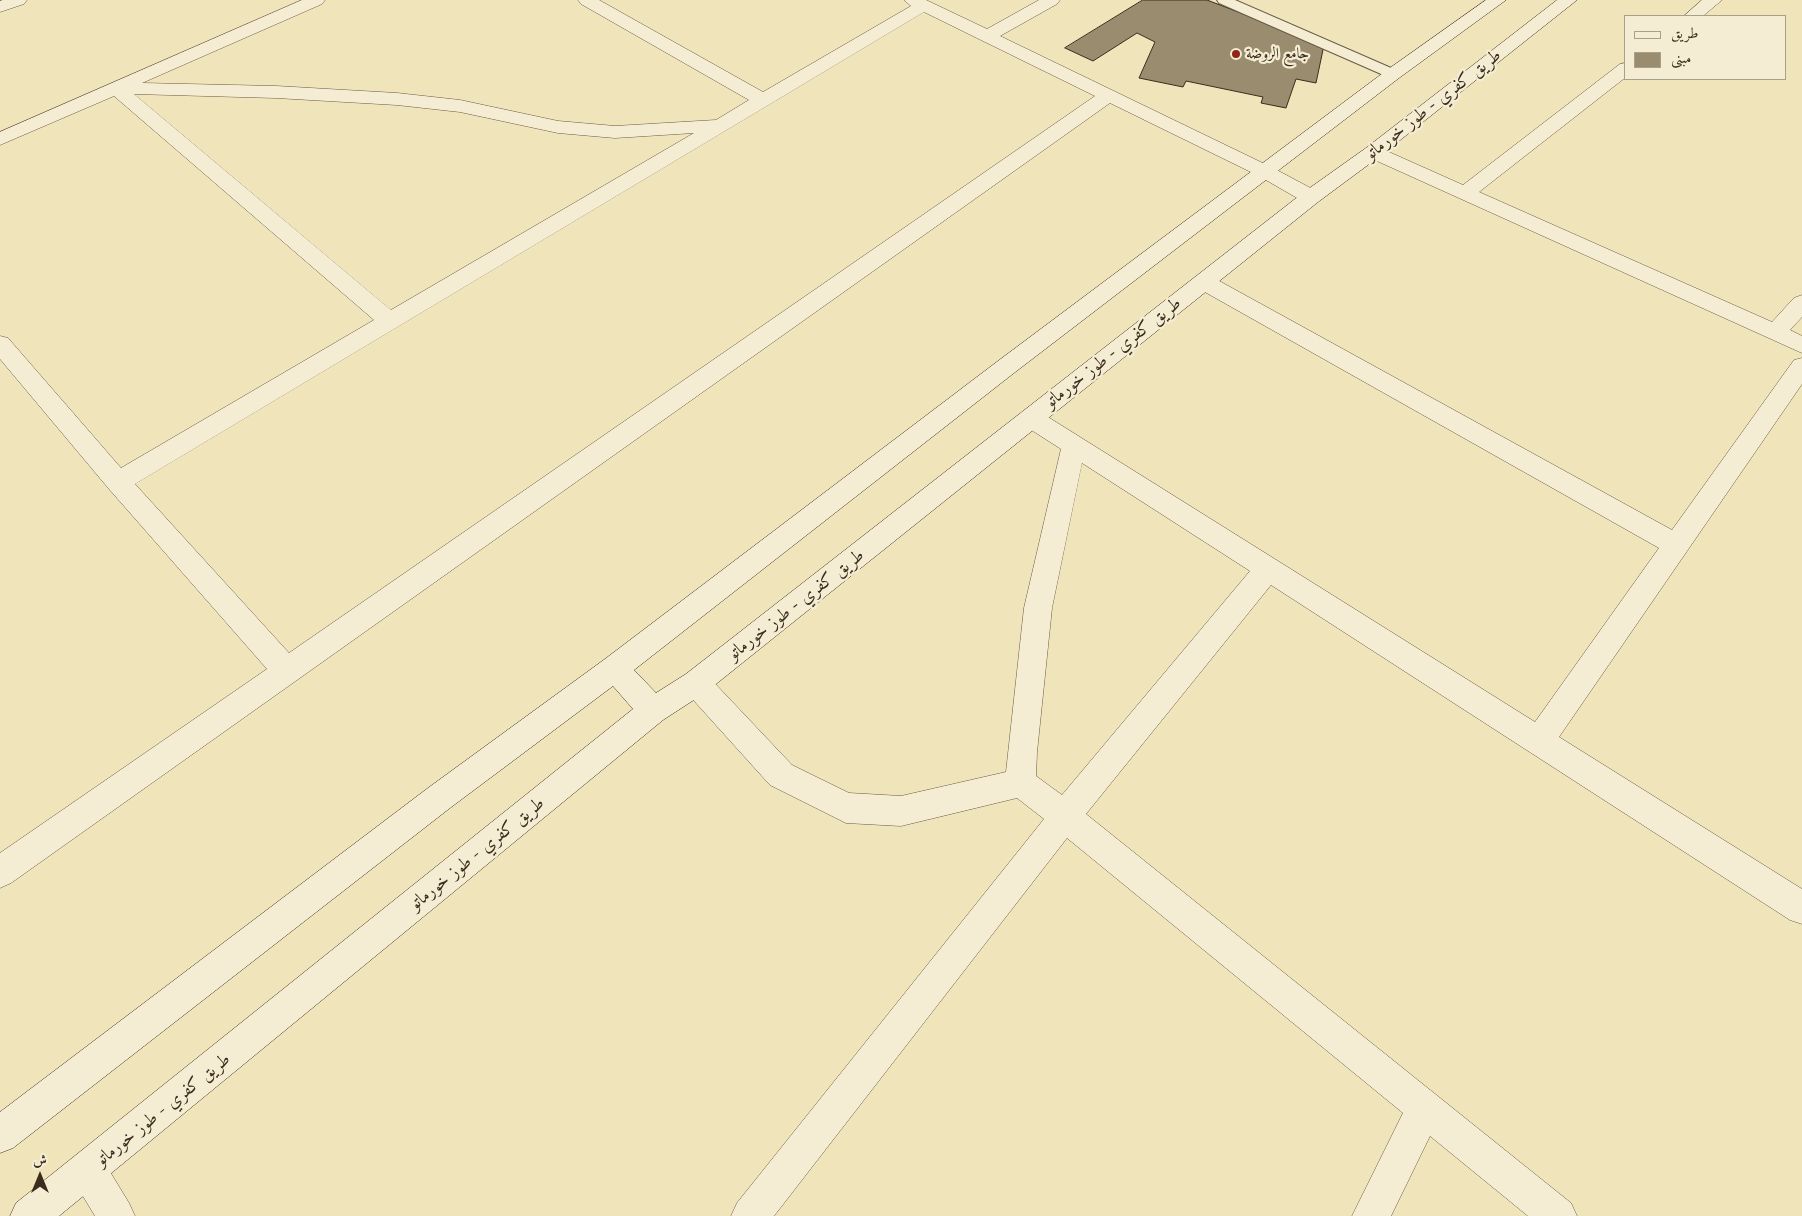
<!DOCTYPE html>
<html>
<head>
<meta charset="utf-8">
<style>
	body { margin:0 }
	#map { position:relative; width:1802px; height:1216px; overflow:hidden; background:#f0e4bb; font-family:"Old Standard TT",Amiri,serif }
	canvas { display:block }
	.legend { position:absolute; left:1624px; top:15px; width:162px; height:65px; box-sizing:border-box; background:#f5edd3; border:1px solid #aaa08a; margin:0; padding:6px 9px; list-style:none; font-size:15px; color:#3a2d1d }
	.legend li { display:flex; align-items:center; gap:10px; height:25px }
	.legend b { width:25px; border:1px solid #aaa08a }
	.north { position:absolute; left:15px; top:1151px; width:50px; height:50px; -webkit-text-stroke:4px #f5edd3; paint-order:stroke; rotate:0deg; font-size:14px; font-weight:700; line-height:20px; text-align:center; color:#3a2d1d }
	.north::after { content:''; display:block; margin:auto; width:18px; height:22px; background:#3a2d1d; clip-path:polygon(50% 0,100% 100%,50% 72%,0 100%) }
</style>
</head>
<body>
<div id="map">
<canvas width="1802" height="1216"></canvas>
<ul class="legend">
<li><b style="height:6px;background:#f5edd3"></b>طريق</li>
<li><b style="height:14px;background:#998c6f"></b>مبنى</li>
</ul>
<div class="north">ش</div>
</div>
<script>
const ctx = document.querySelector('canvas').getContext('2d');
ctx.lineJoin = 'round';
function fillPath(path, color) {
  ctx.fillStyle = color;
  ctx.fill(path, 'evenodd');
}
function strokePath(path, color, width, dash) {
  ctx.strokeStyle = color;
  ctx.lineWidth = width;
  ctx.lineCap = dash ? 'butt' : 'round';
  ctx.setLineDash(dash || []);
  ctx.stroke(path);
}
function drawText(font, color, halo, rows, align = 'center') {
  ctx.font = font + ' "Old Standard TT",Amiri,serif';
  ctx.lineWidth = 4.5;
  ctx.setLineDash([]);
  ctx.textBaseline = 'middle';
  ctx.strokeStyle = halo;
  ctx.fillStyle = color;
  for (const [text, x, y, turn = 0] of rows) {
    ctx.save();
    ctx.translate(x, y);
    ctx.rotate((+turn || 0) * Math.PI / 180);
    ctx.textAlign = isNaN(turn) ? turn : align;
    if (halo) ctx.strokeText(text, 0, 0);
    ctx.fillText(text, 0, 0);
    ctx.restore();
  }
}
const building = new Path2D(`
	M1143 0H1207L1324 45 1316 83 1296 79 1286 108 1261 103 1263 97 1186 81 1183 87 1139 78 1155 42 1137 33 1093 61 1065 48Z`);
fillPath(building, '#998c6f');
strokePath(building, '#3a2d1d', 1);
const service = new Path2D(`
	M1217 0H1235L1398 71 1400 74 1398 77H1388L1219 3Z`);
const minor = new Path2D(`
	M3 0H27L24 4 0 12V1Z
	M302 0H325L322 4 142 83 276 86 397 93 460 100 558 121 615 126 716 120 749 100 581 4 578 0H599L763 92 911 6 904 0H926L987 29 1039 0H1060L1057 4 1000 36 1273 168 1318 192 1321 197 1318 202 1311 203 1304 202 1259 176 1110 103 11 883 0 888V853L267 669 109 489 0 359V336L8 338 121 468 374 320 114 96 0 145V132ZM924 12 1095 96 289 653 135 484ZM134 94 276 98 397 105 460 112 558 133 615 138 694 133 391 310Z
	M1702 0H1722L1703 16H1684Z
	M1626 63V77L1479 192 1772 322 1794 298 1802 295V317L1790 330 1802 336V353L1366 156 1363 152 1366 148 1373 146 1380 148 1463 185 1620 64Z
	M1204 275 1212 277 1672 530 1794 360 1802 358V384L1559 737 1802 889V924L1790 920 1271 585 1086 814 1571 1203 1577 1216H1528L1430 1136 1391 1216H1352L1403 1113 1067 838 774 1216H731L737 1203 1044 819 1017 798 901 826 846 823 770 785 686 692 682 683 686 674 696 670 706 674 792 765 849 793 901 796 1006 772 1024 608 1061 449 1022 424 1019 418 1022 412 1031 409 1040 412 1535 722 1659 548 1196 287 1193 282 1196 277ZM1082 463 1250 571 1062 795 1036 776 1037 752 1052 608Z
	M88 1151 101 1157 129 1203 135 1216H95L75 1183 69 1170 75 1157Z`);
const secondary = new Path2D(`
	M1486 0H1506L1399 78 1014 373 634 670 656 693 686 674 1304 192 1366 148 1557 0H1577L1380 156 1318 202 706 692 663 720 59 1216H10L16 1203 633 709 613 686 450 808 13 1148 0 1153V1112L428 788 605 659 998 361 1387 70Z`);
strokePath(service, '#685b44', 2);
strokePath(minor, '#685b44', 1);
strokePath(secondary, '#3a2d1d', 1);
fillPath(service, '#f5edd3');
fillPath(minor, '#f5edd3');
fillPath(secondary, '#f5edd3');
for (const [x, y, r, color] of [
	[1236,54,5,"#8f2418"]
]) {
  const dot = new Path2D();
  dot.arc(x, y, r, 0, 2 * Math.PI);
  ctx.fillStyle = color;
  ctx.fill(dot);
  strokePath(dot, '#f5edd3', 2);
}
drawText('15px', '#3a2d1d', '#f5edd3', [
	["جامع الروضة",1246,54]
], 'left');
drawText('18px', '#3a2d1d', '#f5edd3', [
	["طريق كفري - طوز خورماتو",1433,105,-38],
	["طريق كفري - طوز خورماتو",1113,353,-38],
	["طريق كفري - طوز خورماتو",796,605,-38],
	["طريق كفري - طوز خورماتو",477,854,-39],
	["طريق كفري - طوز خورماتو",163,1110,-39]
]);
</script>
</body>
</html>
